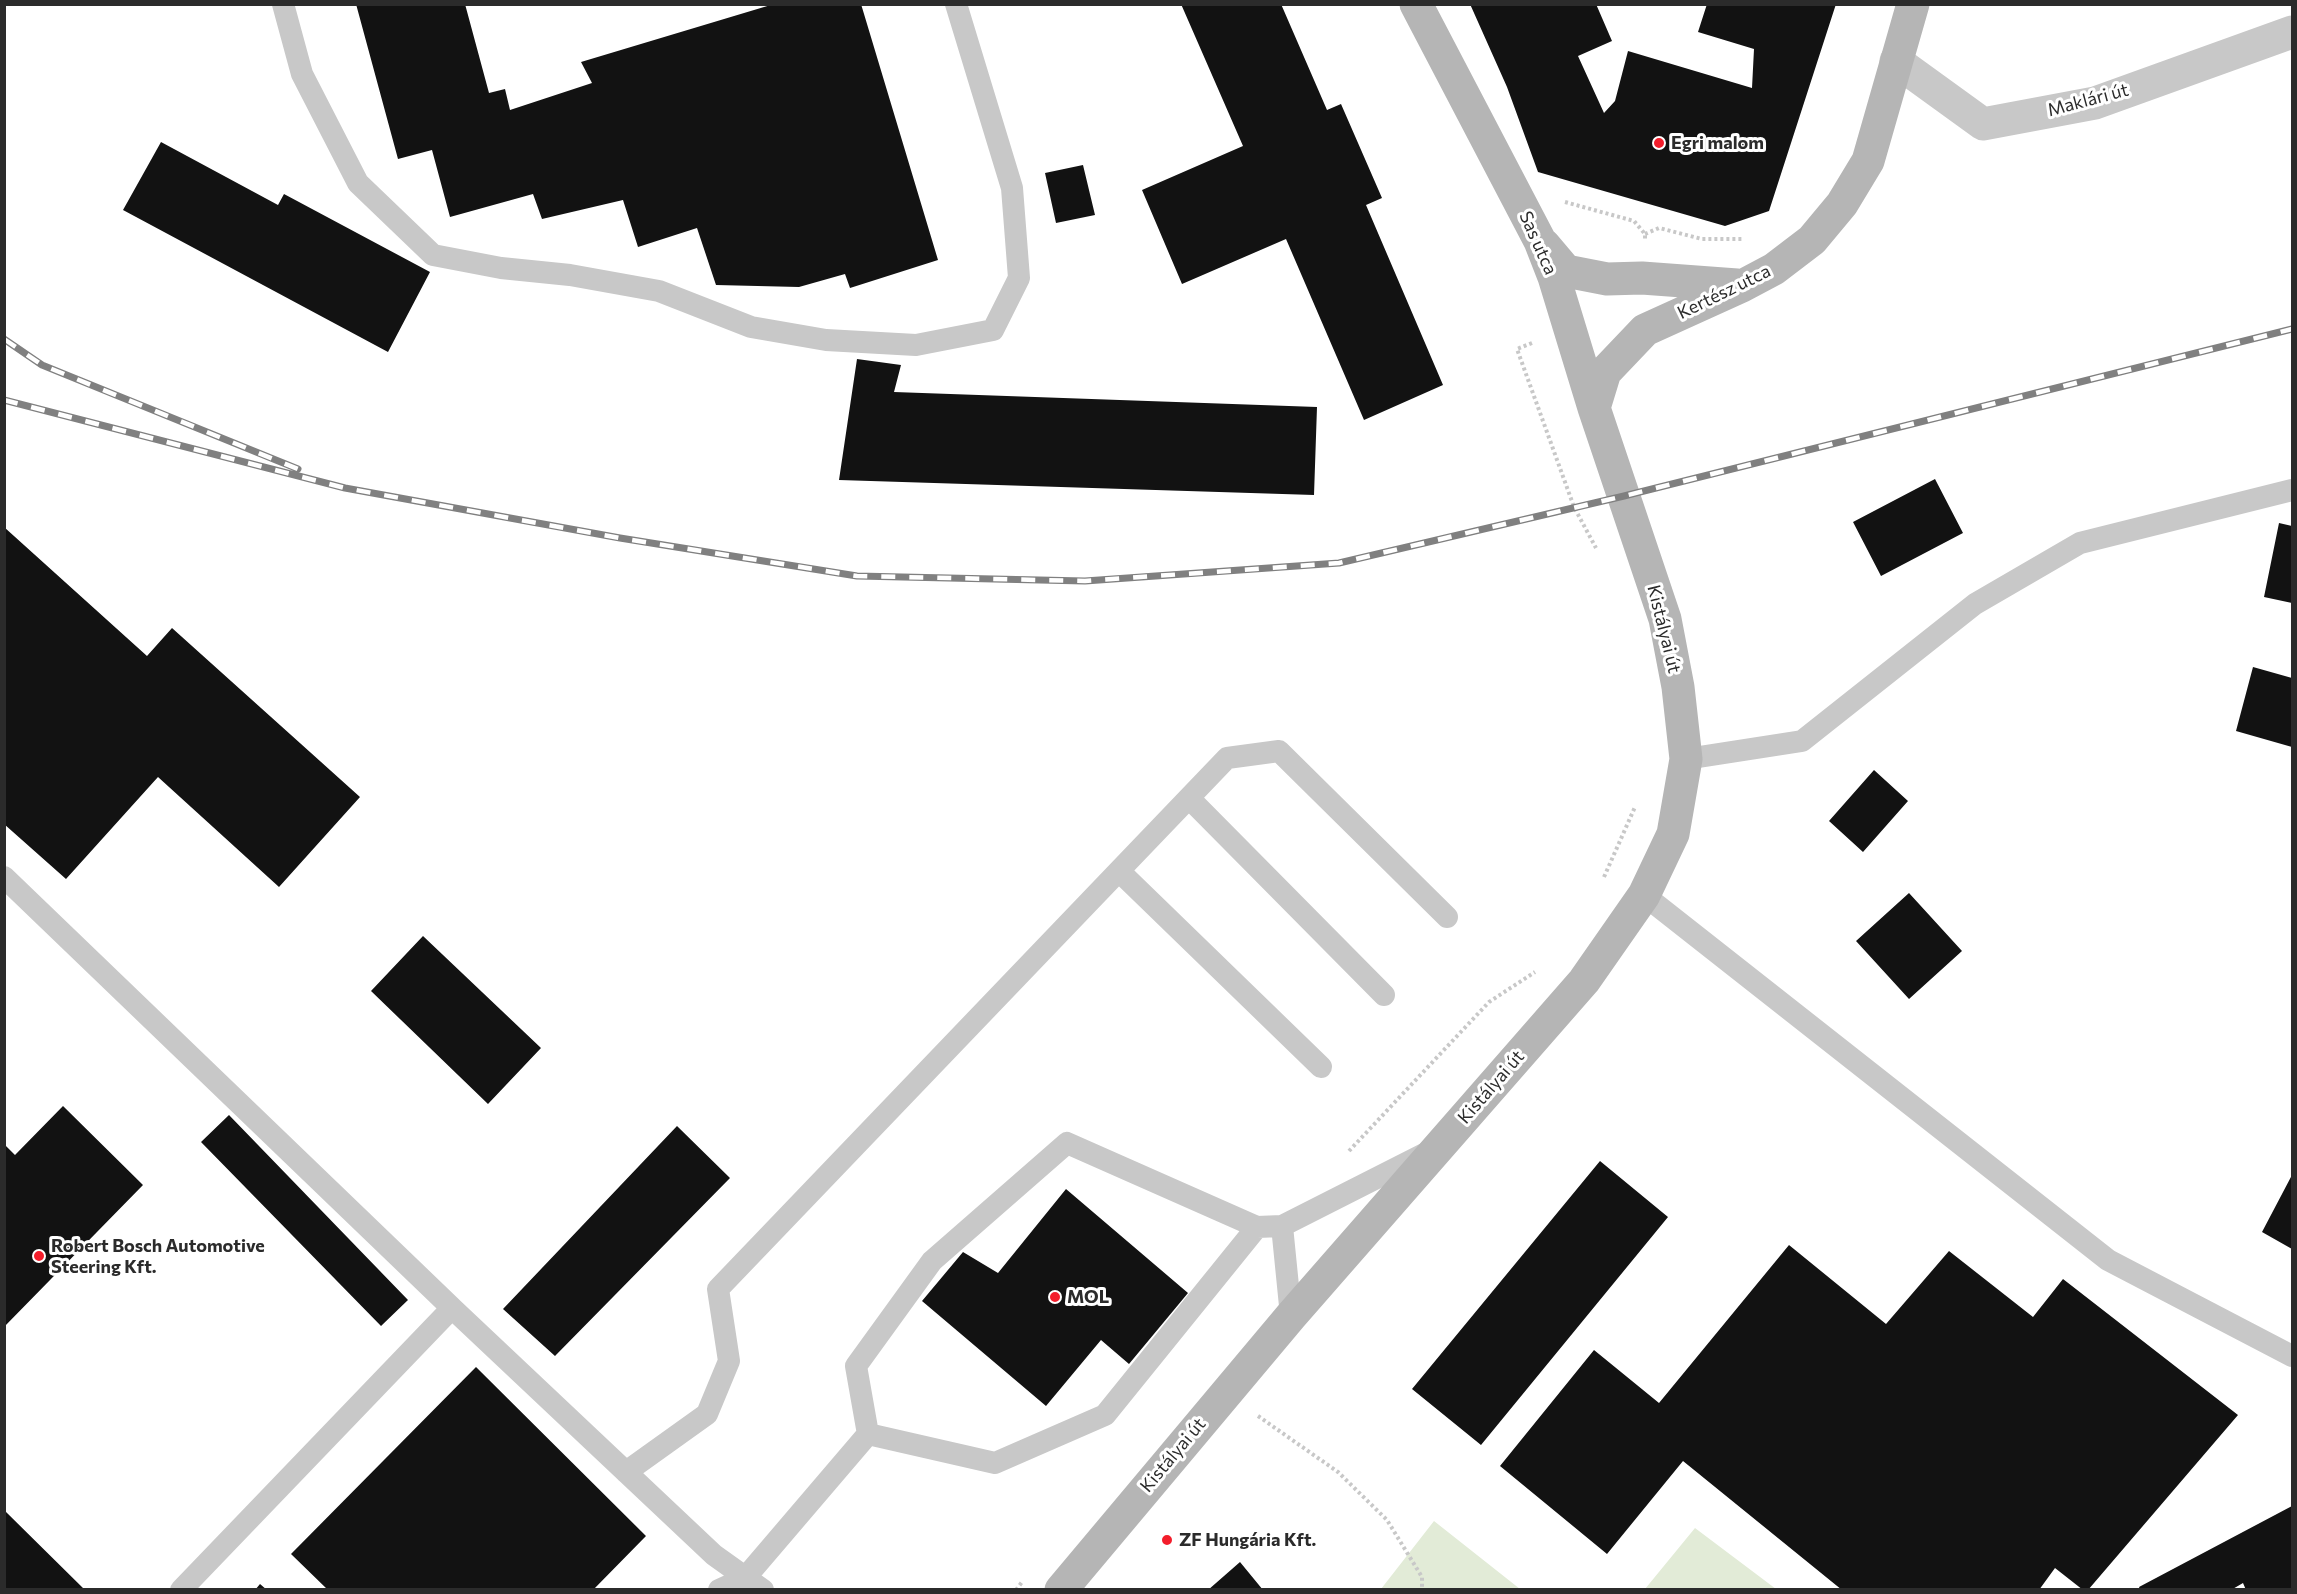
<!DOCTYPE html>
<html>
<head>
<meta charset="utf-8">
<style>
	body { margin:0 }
	#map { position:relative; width:2297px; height:1594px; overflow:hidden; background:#fff; font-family:Commissioner,sans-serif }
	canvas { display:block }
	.frame { position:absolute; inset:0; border:6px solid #2b2b2b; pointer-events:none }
</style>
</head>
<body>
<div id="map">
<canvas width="2297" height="1594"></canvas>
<div class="frame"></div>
</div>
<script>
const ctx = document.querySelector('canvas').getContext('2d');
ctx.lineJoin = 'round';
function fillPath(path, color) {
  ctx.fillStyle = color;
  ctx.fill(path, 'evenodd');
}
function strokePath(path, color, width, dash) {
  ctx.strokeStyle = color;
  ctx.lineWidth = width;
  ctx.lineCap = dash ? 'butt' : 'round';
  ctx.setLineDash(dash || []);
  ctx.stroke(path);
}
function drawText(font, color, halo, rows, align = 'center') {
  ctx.font = font + ' Commissioner,sans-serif';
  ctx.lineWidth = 6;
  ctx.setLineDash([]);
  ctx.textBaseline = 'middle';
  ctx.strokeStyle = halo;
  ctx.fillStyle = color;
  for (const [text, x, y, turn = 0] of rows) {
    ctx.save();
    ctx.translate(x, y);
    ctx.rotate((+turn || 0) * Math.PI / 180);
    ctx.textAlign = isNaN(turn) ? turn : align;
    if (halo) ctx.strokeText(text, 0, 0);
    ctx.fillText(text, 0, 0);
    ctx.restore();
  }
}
fillPath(new Path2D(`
	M1434 1521 1520 1589H1381Z
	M1695 1528 1776 1589H1645Z`), '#e2ebd7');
fillPath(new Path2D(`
	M356 4H465L489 93 505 89 510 110 592 83 581 62 774 4H861L938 260 850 288 845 274 799 287 716 285 697 228 638 247 623 200 542 219 533 194 450 217 432 150 398 159Z
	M1181 4H1281L1327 110 1341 104 1382 198 1366 205 1443 385 1364 420 1286 239 1182 284 1142 190 1243 146Z
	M1470 4H1596L1612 41 1578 56 1604 113 1615 101 1628 51 1752 88 1754 49 1698 32 1707 4H1836L1769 211 1725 226 1538 172 1507 87Z
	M161 142 278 205 284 194 430 272 388 352 123 210Z
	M1083 165 1095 215 1056 223 1045 173Z
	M857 359 901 365 894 392 1317 407 1314 495 839 480Z
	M1935 479 1963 533 1881 576 1853 522Z
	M2279 523 2292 526V603L2264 597Z
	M4 527 147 656 172 628 360 797 279 887 158 777 66 879 4 824Z
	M2253 667 2292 678V747L2236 731Z
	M1874 770 1908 801 1863 852 1829 821Z
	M1909 893 1962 951 1909 999 1856 941Z
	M423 936 541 1048 488 1104 371 991Z
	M63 1106 143 1185 4 1327V1144L15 1155Z
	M229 1115 408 1300 381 1326 201 1142Z
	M677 1126 730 1178 555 1356 503 1309Z
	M1600 1161 1668 1217 1481 1445 1412 1389Z
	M2292 1175V1249L2262 1232Z
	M1066 1189 1188 1293 1129 1364 1101 1340 1046 1406 922 1301 963 1252 998 1273Z
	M1789 1245 1886 1324 1949 1251 2033 1317 2063 1279 2238 1415 2088 1590H2083L2055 1568 2039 1590H1842L1683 1461 1607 1554 1500 1466 1594 1350 1659 1403Z
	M476 1367 646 1536 593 1590H328L291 1554Z
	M2292 1506V1590H2246L2243 1583 2231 1590H2140L2139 1587Z
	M5 1511 85 1590H5Z
	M1240 1562 1263 1590H1208Z
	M260 1584 267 1590H255Z`), '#121212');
strokePath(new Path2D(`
	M1565 202 1634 221 1645 234V240
	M1645 234 1659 228 1702 239H1742
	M1532 343 1517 349 1574 507 1596 548
	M1604 877 1635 807
	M1349 1151 1489 1002 1535 972
	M1258 1416 1338 1472 1387 1520 1422 1577V1590
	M1016 1590 1022 1582`), '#c8c8c8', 4, [3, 3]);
strokePath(new Path2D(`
	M283 4 302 74 358 183 433 255 501 268 570 275 659 291 751 327 826 340 916 345 993 330 1019 278 1012 188 956 4
	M1686 759 1802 741 1975 604 2080 543 2292 490
	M1189 798 1384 995
	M1119 871 1321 1067
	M4 877 452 1308
	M1644 895 2108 1260 2292 1356
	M1282 1226 1291 1316
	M868 1434 856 1366 932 1261 1067 1143 1257 1227 1282 1226 1426 1153
	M626 1472 707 1414 729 1361 718 1289 1227 758 1279 751 1447 917
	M181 1590 452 1308 714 1555 763 1590
	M719 1590 745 1578 868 1434 995 1463 1105 1415 1257 1227`), '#c8c8c8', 22);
strokePath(new Path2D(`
	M1896 61 1983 124 2095 103 2292 32`), '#c8c8c8', 33);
strokePath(new Path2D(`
	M1544 245 1566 271 1607 279 1642 278 1737 285
	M1594 408 1605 372 1645 330 1742 286 1774 269 1812 240 1842 204 1868 161 1913 4
	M1061 1590 1291 1316 1584 981 1644 895 1673 834 1686 759 1678 687 1665 619 1594 408 1554 277 1540 241 1416 4`), '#b5b5b5', 33);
const rail = new Path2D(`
	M4 339 42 365 298 469
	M4 400 345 488 620 538 857 576 1085 581 1339 563 1624 496 2292 329`);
strokePath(rail, '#808080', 7);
strokePath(rail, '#fff', 4.5, [14]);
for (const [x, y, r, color] of [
	[1659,143,6,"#f31d2b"],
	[39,1256,6,"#f31d2b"],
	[1055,1297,6,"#f31d2b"],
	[1167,1540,6,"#f31d2b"]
]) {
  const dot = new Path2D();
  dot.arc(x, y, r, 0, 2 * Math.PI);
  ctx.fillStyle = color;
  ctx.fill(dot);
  strokePath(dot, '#fff', 2);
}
drawText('18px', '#2b2b2b', '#fff', [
	["Maklári út",2088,100,-15],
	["Sas utca",1538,243,66],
	["Kertész utca",1724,292,-26],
	["Kistályai út",1664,629,76],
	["Kistályai út",1491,1087,-49],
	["Kistályai út",1173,1455,-50]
]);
drawText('bold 18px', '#2b2b2b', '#fff', [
	["Egri malom",1671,143],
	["Robert Bosch Automotive",51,1246],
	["Steering Kft.",51,1267],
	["MOL",1067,1297],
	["ZF Hungária Kft.",1179,1540]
], 'left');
</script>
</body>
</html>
